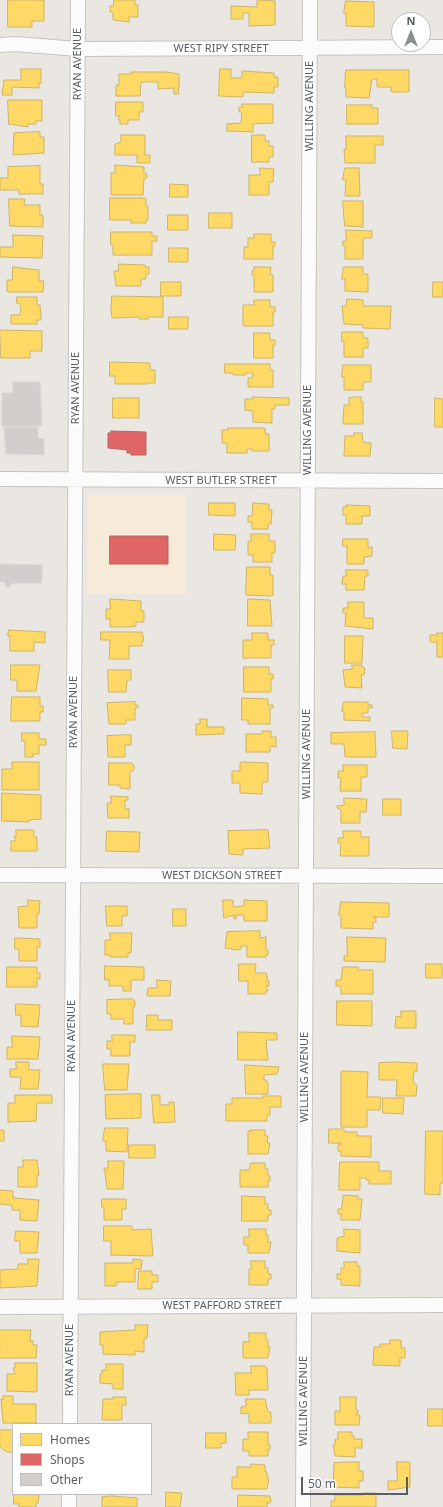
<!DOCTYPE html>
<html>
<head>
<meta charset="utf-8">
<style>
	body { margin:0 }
	#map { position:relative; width:443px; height:1507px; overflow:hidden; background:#eae6e2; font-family:"Noto Sans",sans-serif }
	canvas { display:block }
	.legend { position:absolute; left:12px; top:1423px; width:140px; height:72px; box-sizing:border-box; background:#fff; border:1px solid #bcbfc0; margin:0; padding:5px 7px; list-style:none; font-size:12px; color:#585e62 }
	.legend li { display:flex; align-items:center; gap:8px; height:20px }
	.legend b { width:20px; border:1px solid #bcbfc0 }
	.north { position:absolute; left:391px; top:12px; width:40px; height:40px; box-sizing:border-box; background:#fff; border:1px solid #bcbfc0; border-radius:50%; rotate:0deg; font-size:11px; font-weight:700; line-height:16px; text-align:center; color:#585e62 }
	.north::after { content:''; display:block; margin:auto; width:14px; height:18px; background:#8b8e8f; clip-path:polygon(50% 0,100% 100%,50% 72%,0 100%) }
	.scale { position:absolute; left:301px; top:1477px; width:107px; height:18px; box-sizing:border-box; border:2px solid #585e62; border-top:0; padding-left:5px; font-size:12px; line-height:14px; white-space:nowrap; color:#585e62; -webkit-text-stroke:3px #fff; paint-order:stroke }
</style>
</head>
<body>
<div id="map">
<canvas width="443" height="1507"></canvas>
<ul class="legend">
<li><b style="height:11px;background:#ffd966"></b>Homes</li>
<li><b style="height:11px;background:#e06666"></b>Shops</li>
<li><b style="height:11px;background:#d1cecc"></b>Other</li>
</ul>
<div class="north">N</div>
<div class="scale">50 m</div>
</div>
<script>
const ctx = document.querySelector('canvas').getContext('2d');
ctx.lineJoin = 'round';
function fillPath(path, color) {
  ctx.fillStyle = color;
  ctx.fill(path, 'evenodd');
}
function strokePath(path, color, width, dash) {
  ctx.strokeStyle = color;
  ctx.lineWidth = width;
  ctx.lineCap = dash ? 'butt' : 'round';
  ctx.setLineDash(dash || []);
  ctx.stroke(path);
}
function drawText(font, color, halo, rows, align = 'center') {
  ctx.font = font + ' "Noto Sans",sans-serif';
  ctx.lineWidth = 4;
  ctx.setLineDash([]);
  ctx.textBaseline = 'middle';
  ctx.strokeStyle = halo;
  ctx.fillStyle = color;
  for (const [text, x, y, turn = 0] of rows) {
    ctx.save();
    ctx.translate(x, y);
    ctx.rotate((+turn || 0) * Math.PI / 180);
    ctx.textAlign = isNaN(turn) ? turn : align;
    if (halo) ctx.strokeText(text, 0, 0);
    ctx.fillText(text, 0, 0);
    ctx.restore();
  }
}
fillPath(new Path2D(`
	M88 495H186L185 594H87Z`), '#f6ead9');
const homes = new Path2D(`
	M8 0H44V21H32V27H8Z
	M114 0H135V5H138V17H129V22L113 20V12H110V6H113Z
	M259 0 275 1V25L249 26V13H243V19H231V6L257 7V1Z
	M346 1 374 2V27L346 26V13H344Z
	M21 69H41V83H39V88L12 87V95H2L4 80H21Z
	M220 69H231V78H242V71L274 73V77H278V87H274V93L243 92V97L219 96Z
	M346 70H409V92H391V87H377V79H372L369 98 346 97V88H345Z
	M131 72H166L179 74V88H178L179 94H174V88L158 89V82H141L140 96H116V85H119V74H131Z
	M8 100H42V121H36V124H28V127L9 124Z
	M116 102H143V112H139V120H128V124H120V120H118L120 116H116Z
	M242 104H273V123L253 124V132L227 131V124L241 123 242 112H239V107H242Z
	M347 105H372V108H378V124H347Z
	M40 132V137H44V153L13 155 14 133Z
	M121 135H145V155H150V163H137V155H115V144L121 142Z
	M252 135H265V141H269V146H273V157H269V162H252Z
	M346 136H383V145H375V163H345L344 149H346Z
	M115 165 144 167V174H147V178H144L143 195H111V173H115Z
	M40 166V184H43V194H19V190H0V178H8V167Z
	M260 168 274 169 273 182H269V195H249V175H260Z
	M345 168H359L360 196H345L346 180H343Z
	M170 184 188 185V197H170Z
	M110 198H146V206H148V220H146V223H131V220H110Z
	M9 199H25L24 205H40V215H43V227L10 226Z
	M343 201H363V227L345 226Z
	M209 213H232V228H209Z
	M168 215H188V230H168Z
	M346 230 372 231V238H363V259H345V246H343V241H346Z
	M111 232H152V236H157V241H152V255H113V245H111Z
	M254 234H271V242H275V246H273V259H244V247H248V238H254Z
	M13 235 43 236 42 258 0 257V247H13Z
	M169 248H188V262H169Z
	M119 264 145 265V267H149V274H146V279H141V286H116L114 271H118Z
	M13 267 39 270V281H44L43 292H7V280H12Z
	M254 267H271L270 275H273V292H254V275H252V271H254Z
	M344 267H363V274H368V292L345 291V279H342Z
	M161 282H181V296H161Z
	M433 282H443V297H433Z
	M112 296 163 297V317H148V319H139V317L112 318 111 311Z
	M17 297H37V305H40L41 314V320H37V324H11V315H20L21 307 19 303H17Z
	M347 299 363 300V306H391L390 329 363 328V325L344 324 342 306H346Z
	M254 300H270V307H275V312H273V326H243V305H254Z
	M169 317H188V329H169Z
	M0 330 42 331V351H30V358H1Z
	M342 332H363V338H368V348H363V357H344V341H342Z
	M254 333H270V340H275V345H273V358H254Z
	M110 362 150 363V370H155V383H148V384H115V376H110Z
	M225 364H270V370H273V387H248V378H252L253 373H246V375H233V373H225Z
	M343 365H371V382H363V390H344V377H342Z
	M253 397 289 398V405H275V409H272V423L253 422V411L245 410V399H253Z
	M361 397V402H363V424H343L344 405H349V398Z
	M113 398H139V418H113Z
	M435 398 443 399V427H435Z
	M228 428H265V434H269V451H252V449H247V453H227V443H222V430H228Z
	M354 433H362L363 442 371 443 370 456H344L345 436H354Z
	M209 503H235V516L209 515Z
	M253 503 269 504V510H272L271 524H268V529H252V522H248V516H252Z
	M346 505 370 506V516H362V524H346V515H343V507H346Z
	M214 534 236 535 235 550H214Z
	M251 534H269V541H275V553H272V562H253V555H248V541H251Z
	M343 539H368V548L372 547V556L364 557V564H347V546H343Z
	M247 567H270V575H273V596L246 595Z
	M346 570H368V576H365L364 590H346V584H342L343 576H346Z
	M110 599 141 601V611H144V622H136V626L129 627H110V619H106V609H110Z
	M248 599 270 600 272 626H248Z
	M348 602H364V618H373V629L345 626 346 613H343V608H348Z
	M9 630 45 632V643L34 642V651H10V636H8Z
	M101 632H142L144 641H142V646H129V659H109L110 640H101Z
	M252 633H268V640H274V645H271V658H243V640H252Z
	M437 633H443V657H437V642H430V635H437Z
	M345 636H363L362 663H345Z
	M11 665H40L36 691H17V680H11Z
	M352 665H362V667L365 668 364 675H361L362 688 345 687 343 670 352 669Z
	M244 667H269V674H273V679H271V692H244Z
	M108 670H131V680H127L126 692H109Z
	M12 697H40V706H43V712H40V721H11Z
	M242 698 268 699V705H273V708H270V724H248V720H242Z
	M135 702V705H138V708H135V720H126V724H109L107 703Z
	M344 702H368V705H372V708H368V713H362V717H370V721L344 720V711H342Z
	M200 719H207V727H224V734L196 735V724H200Z
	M262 731H271V737H276V747L270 746V752H246V734H262Z
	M392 731H408L407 749 393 748Z
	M375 732 376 757H345L344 744H331V733Z
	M22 733H39V739H46V745H39V754H33V757H25V741H22Z
	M131 735V745H125V757H108L107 736Z
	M12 762H39V790H2V769H12Z
	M244 762 268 763V782H264L262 783V794L240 793V783H232V771H240V763Z
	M109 763H132L134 765V770L130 772V789L120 788V785H109Z
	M343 765H367V777H361V791H340L341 778H338V771H343Z
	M2 793 41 795V819L29 820V822L2 821Z
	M111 796 128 797V800H125V809H129V818H108L107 803H111Z
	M344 798 367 799 366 812H360V823H341V810L337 808V806L344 805Z
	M383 799H401V815H383Z
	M16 830H34V837H37V851H11V841H16L14 836H16Z
	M268 830 270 848 243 849V855L229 854 228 831Z
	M107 831 140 832 139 852 106 851Z
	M343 831H361V837H369V856H340L341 843H338V838H343Z
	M28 900 40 901 39 914H37V928H19L18 907 28 906Z
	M223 900H233V907L244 906V900L267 901V921H244V915H236V919H234V915L224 918Z
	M341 902 389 903V917H373L376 918V922H373V929L341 928V915H339Z
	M106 906H127V916H122V926H107Z
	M173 909H186V926H173Z
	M260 931V938L266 937V950H268V955H266V957H247V946H241V949L238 950 225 948 227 932Z
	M110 933H132L131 953H128V957H110V955H105V940H110Z
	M347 937 386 938 385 962 344 961V956H347Z
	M15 938 40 939V947H37V961H19V949H15Z
	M239 964H256L255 973H266L268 979 266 981H269V986H266L268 991H266V994H248V981H239Z
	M426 964H442V978H426Z
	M105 966 144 967V980H131V991H123V986H109V980H105Z
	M7 967H37V973H40V979L37 978V987H7Z
	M343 967H358V970H373V994H341V986H336V980H341Z
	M157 980 171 981 170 996H147L148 988H157Z
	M133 999 135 1001V1007H133V1024H124V1019H111V1014H107V1000Z
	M337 1001H372V1026L337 1025Z
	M16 1004 40 1005 38 1027 21 1026V1015H16Z
	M401 1011H416V1028H395L396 1016 401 1017Z
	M147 1015H158V1020H172V1030H147Z
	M238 1032 277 1033V1040H266L268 1060H238Z
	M112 1035H135V1042H130V1056H111V1049H107V1041H112Z
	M12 1036 40 1037 38 1059H7V1047H12Z
	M16 1062H29V1070H40L38 1089H20L21 1077H10V1069H16Z
	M396 1062 417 1063V1071H414L413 1081 417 1086 416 1096H396L397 1080H379V1063Z
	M103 1064H129L127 1090H105Z
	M245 1065 279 1067 277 1074 264 1075V1080H266L268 1083V1094H246Z
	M343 1071 368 1072 367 1097H381L380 1110H367V1127H341V1072Z
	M141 1094V1118L106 1119 105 1095Z
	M15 1095H52V1103H37L36 1121 8 1122V1103H15Z
	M152 1095H160V1105H169V1102H174L175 1122 154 1123Z
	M263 1096H281V1107H270V1115H267V1121H226V1104H232V1098H263Z
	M383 1098H404L403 1114 383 1113Z
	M105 1128H128L127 1152 106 1151V1141H103Z
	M329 1129H344V1132H357V1136H371V1157L341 1156V1151H338V1145H341V1143H329Z
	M0 1130H4V1141H0Z
	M251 1130H265V1136H268L267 1143H270L268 1154H248V1131H251Z
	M426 1131H443V1183H440V1195L425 1194Z
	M129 1145H155V1158H129Z
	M23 1160H37L39 1175H37V1187H18V1167H23Z
	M108 1161H124L123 1189H107L105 1172 107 1171H104V1168H108Z
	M340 1162H379V1171H391V1184H369V1180H366V1178H360V1190H339Z
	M251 1163H265V1169H268V1176H270V1181H268V1187H240V1170H249Z
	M0 1190 13 1191V1198L39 1200 37 1221 20 1220V1210H12V1205L0 1204Z
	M344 1195 358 1196V1199H362L360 1220H341V1214H338V1209H341Z
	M242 1196 265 1197V1204H268V1210H271V1215H268V1221H242Z
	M102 1199H126V1209H122V1220H104V1207H102Z
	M104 1226H132V1230L151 1229 153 1256 111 1255V1241H104Z
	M249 1229H266V1235H268V1242H271L269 1253H248V1245H244V1237H249Z
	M344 1229 360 1230V1253L337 1251V1238L344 1236Z
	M16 1231 39 1232 37 1253H20V1241H15Z
	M28 1259H39L37 1286 0 1288V1270L18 1269V1264H28Z
	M133 1259 142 1260 141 1269H135V1282H117L116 1286H105V1263H133Z
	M251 1261H265V1268H268V1274H271V1279H268V1285H249V1269H251Z
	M344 1262H357V1266H360V1286L341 1285V1279H337V1274H341V1268H344Z
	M139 1271H152V1275H158V1282H152V1289H138Z
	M135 1325H148L147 1338H144V1352L135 1351V1355L103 1354V1345H100V1332L135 1330Z
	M0 1330H31L30 1341H33V1345H37L36 1358H0Z
	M249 1333H266V1340H268V1347H270L268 1358H243V1342H249Z
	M390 1340H401V1348H405V1358H400V1366L373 1365 374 1347H380V1344H390Z
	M15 1363H37V1392L7 1391V1374H15L13 1368H15Z
	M106 1364H123V1389H113V1384L100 1383V1374H102V1370H106Z
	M251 1366H265L267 1368 268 1390H249V1395H236L235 1373H251Z
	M3 1396H13V1404H36V1423H3L1 1399H3Z
	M113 1397H126V1405H122V1420H102L103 1399H113Z
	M340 1397H356V1410H358V1413H356V1415H360L359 1425H335V1411H340Z
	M246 1399H265L268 1412H271V1423H249V1413L241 1414V1407L246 1406Z
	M428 1409H443V1426H428Z
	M0 1430H13V1452H7L0 1447Z
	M248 1432H268V1445H270V1450H268V1456H249V1451H243V1439H248Z
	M338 1432H352V1436H354V1439H362V1448H355V1457L335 1456 333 1445H335V1439H338Z
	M206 1433H226V1443H221V1448H206Z
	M346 1462H359V1471H363V1481H359V1488L333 1487 334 1463Z
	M397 1462H410V1487L388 1490V1481H397Z
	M251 1464 265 1465V1471L267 1472V1478H269L267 1489H232V1477H237V1467H251Z
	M166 1492 182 1493 180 1507H166Z
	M363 1493H376V1507H331V1501H335V1495H363Z
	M14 1494 39 1495 38 1503H36V1507H19V1504H14Z
	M238 1495 270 1496 271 1501 270 1503H267V1507H238Z
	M112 1496 137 1498V1507H102V1497Z`);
fillPath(homes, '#ffd966');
strokePath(homes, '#cdb465', 1);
const shops = new Path2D(`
	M111 431 146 432V455H131V453H127V450L108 448V433H111Z
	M110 536H168V564H110Z`);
fillPath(shops, '#e06666');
strokePath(shops, '#b76465', 1);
const building = new Path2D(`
	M13 382H40L42 426H2V393H13Z
	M4 427H38V438L44 439V455L6 454Z
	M0 564 42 565V583H16L11 584V587H5V582H0Z`);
fillPath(building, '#d1cecc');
strokePath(building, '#d9d6d2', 1);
const street = new Path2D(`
	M0 45 15 44 78 49 443 47
	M0 479 443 481
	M0 875 443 876
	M0 1307 443 1305
	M70 1424 78 0
	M69 1507V1494
	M303 1507 310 0`);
strokePath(street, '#c5c4c3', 16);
strokePath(street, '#fcfbfb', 14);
drawText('11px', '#585e62', '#fff', [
	["WEST RIPY STREET",221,49],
	["RYAN AVENUE",78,64,-90],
	["WILLING AVENUE",310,106,-90],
	["RYAN AVENUE",76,388,-90],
	["WILLING AVENUE",308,430,-90],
	["WEST BUTLER STREET",221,481],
	["RYAN AVENUE",74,712,-90],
	["WILLING AVENUE",307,754,-90],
	["WEST DICKSON STREET",222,876],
	["RYAN AVENUE",72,1036,-90],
	["WILLING AVENUE",305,1077,-90],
	["WEST PAFFORD STREET",222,1306],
	["RYAN AVENUE",70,1360,-90],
	["WILLING AVENUE",304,1401,-90]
]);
</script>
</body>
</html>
